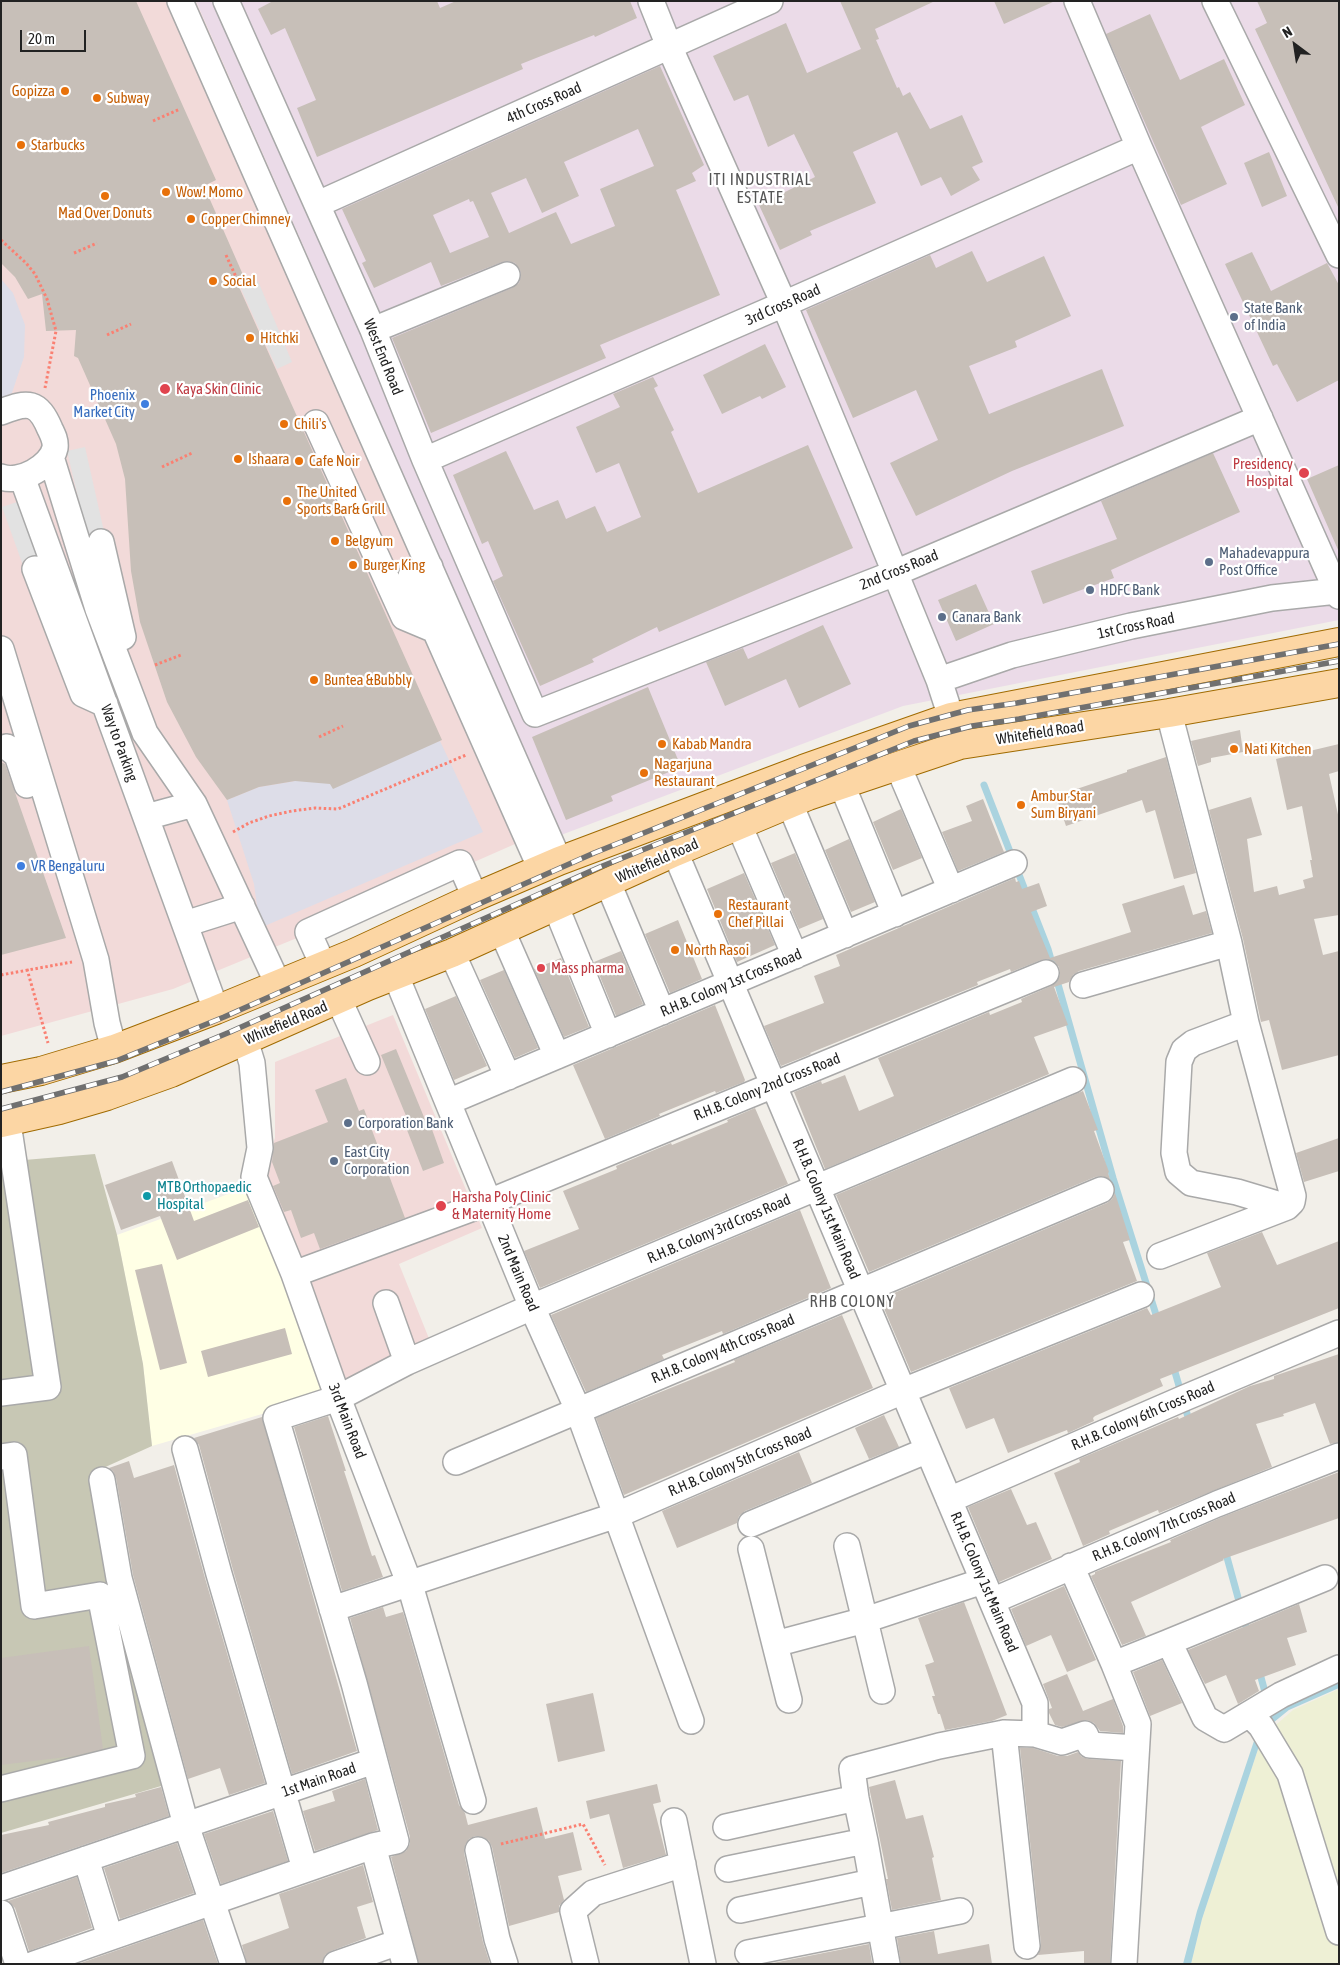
<!DOCTYPE html>
<html>
<head>
<meta charset="utf-8">
<style>
	body { margin:0 }
	#map { position:relative; width:1340px; height:1965px; overflow:hidden; background:#f2efe9; font-family:"Asap Condensed",sans-serif }
	canvas { display:block }
	.frame { position:absolute; inset:0; border:2px solid #222; pointer-events:none }
	.north { position:absolute; left:1270px; top:20px; width:50px; height:50px; -webkit-text-stroke:4px #fff; paint-order:stroke; rotate:329deg; font-size:14px; font-weight:700; line-height:20px; text-align:center; color:#222 }
	.north::after { content:''; display:block; margin:auto; width:18px; height:22px; background:#222; clip-path:polygon(50% 0,100% 100%,50% 72%,0 100%) }
	.scale { position:absolute; left:20px; top:30px; width:66px; height:22px; box-sizing:border-box; border:2px solid #222; border-top:0; padding-left:6px; font-size:15px; line-height:18px; white-space:nowrap; color:#222; -webkit-text-stroke:4px #fff; paint-order:stroke }
</style>
</head>
<body>
<div id="map">
<canvas width="1340" height="1965"></canvas>
<div class="frame"></div>
<div class="north">N</div>
<div class="scale">20 m</div>
</div>
<script>
const ctx = document.querySelector('canvas').getContext('2d');
ctx.lineJoin = 'round';
function fillPath(path, color) {
  ctx.fillStyle = color;
  ctx.fill(path, 'evenodd');
}
function strokePath(path, color, width, dash) {
  ctx.strokeStyle = color;
  ctx.lineWidth = width;
  ctx.lineCap = dash ? 'butt' : 'round';
  ctx.setLineDash(dash || []);
  ctx.stroke(path);
}
function drawText(font, color, halo, rows, align = 'center') {
  ctx.font = font + ' "Asap Condensed",sans-serif';
  ctx.lineWidth = 4.5;
  ctx.setLineDash([]);
  ctx.textBaseline = 'middle';
  ctx.strokeStyle = halo;
  ctx.fillStyle = color;
  for (const [text, x, y, turn = 0] of rows) {
    ctx.save();
    ctx.translate(x, y);
    ctx.rotate((+turn || 0) * Math.PI / 180);
    ctx.textAlign = isNaN(turn) ? turn : align;
    if (halo) ctx.strokeText(text, 0, 0);
    ctx.fillText(text, 0, 0);
    ctx.restore();
  }
}
fillPath(new Path2D(`
	M1 1H196L561 835 540 833 365 910 173 989 1 1036Z
	M393 1015 482 1228 399 1264 432 1346 344 1388 261 1179 275 1138V1062Z`), '#f2dad9');
fillPath(new Path2D(`
	M196 1H1339V620L903 706 561 835Z`), '#ebdbe8');
fillPath(new Path2D(`
	M250 1186 326 1392 269 1412 152 1446 143 1364 117 1235Z`), '#ffffe5');
fillPath(new Path2D(`
	M95 1154 117 1235 143 1364 152 1446 101 1469 168 1784 1 1833V1162Z`), '#c7c7b4');
fillPath(new Path2D(`
	M1339 1689V1964H1191L1202 1919 1262 1737 1293 1710Z`), '#eef0d5');
fillPath(new Path2D(`
	M258 281 292 362 277 369 241 289Z
	M85 447 105 536 88 540 67 451Z
	M20 501 43 564 25 571 2 507Z`), '#e2e2e2');
fillPath(new Path2D(`
	M1 279 13 293 25 325 24 357 12 393 1 398Z
	M440 741 483 832 260 928 254 884 227 800 259 787 295 781H313Z`), '#dddde8');
fillPath(new Path2D(`
	M1256 1735 1262 1737 1202 1919 1191 1964H1183L1197 1911Z`), '#aad3df');
strokePath(new Path2D(`
	M984 785 1048 949 1113 1178 1158 1321
	M1173 1365 1190 1424
	M1225 1550 1248 1634
	M1259 1670 1272 1718
	M1271 1720 1287 1707 1339 1684`), '#aad3df', 7);
fillPath(new Path2D(`
	M1 1H136L216 180 204 186 247 284 239 287 442 740 333 789 330 784 295 781 259 787 227 800 196 757 167 702 140 622 131 571 125 479 116 444 78 358 74 356 76 330 46 331 42 294 28 299 15 277 1 263Z
	M273 1H437L440 8 456 1H630L637 18 595 37 594 35 521 64 523 69 317 157 297 108 316 100 285 28 271 35 258 9Z
	M840 1H935L875 29 879 39 876 40 897 88 899 87 903 96 910 92 930 129 962 115 983 162 972 167 980 180 951 196 941 177 921 186 897 132 853 152 876 203 810 231 812 235 780 250 759 205 815 177 794 134 768 147 748 95 734 101 713 56 786 23 807 73 861 49Z
	M994 1H1055L1004 24Z
	M1257 1H1339V209L1255 29 1267 23Z
	M1150 14 1180 80 1224 59 1245 105 1201 127 1227 184 1181 205 1106 34Z
	M660 66 704 165 692 173 696 181 676 190 720 295 600 345 606 358 431 433 392 338 512 288 519 283 521 276 520 270 515 263 508 261 502 262 441 286 431 262 374 288 362 263 366 261 342 209ZM638 129 654 166 600 189 615 226 571 244 556 212 509 233 491 193 526 178 542 213 579 196 564 162ZM469 199 470 202 473 201 489 237 450 253 433 215Z
	M1269 152 1287 196 1262 207 1244 163Z
	M972 251 987 282 1044 256 1071 316 1015 341 1017 347 969 366 989 414 1102 369 1124 426 1012 471 916 516 890 463 938 440 916 390 853 418 806 310 930 255 936 268Z
	M1252 252 1271 291 1327 263 1339 285V380L1297 402 1277 364 1273 366 1225 264Z
	M765 344 786 387 762 399 760 396 722 414 703 375Z
	M653 377 658 386 654 388 674 430 671 432 698 493 808 445 853 548 659 632 657 627 592 659 594 662 540 686 493 581 503 576 488 541 482 544 453 475 506 451 534 510 558 500 566 519 595 506 607 532 641 517 619 463 596 473 576 427 620 407 613 394Z
	M1213 453 1240 512 1111 570 1114 578 1043 604 1031 571 1117 539 1101 501Z
	M1339 465V552L1307 479Z
	M976 584 994 624 956 641 938 600Z
	M823 625 851 684 799 708 786 679 725 706 706 662 743 648 748 659Z
	M648 687 681 767 611 796 613 801 566 820 532 737Z
	M1240 730 1243 752 1211 758V762L1198 766 1191 741Z
	M1339 744V771L1329 774 1339 819V915L1314 919 1323 955 1339 951V1055L1282 1070 1269 1020 1261 1022 1243 939 1209 810 1251 797 1262 835 1247 839 1254 892 1277 886 1279 895 1305 888 1303 880 1313 877 1310 860H1312L1302 806 1287 810 1276 759Z
	M1166 757 1196 873 1174 879 1155 810 1146 813 1142 800 1066 826 1056 796 1127 772V770Z
	M1 762 5 764 66 938 1 955Z
	M983 799 1004 852 958 871 942 832 972 821 966 806Z
	M901 809 922 858 893 870 873 822Z
	M849 839 875 902 851 912 825 850Z
	M795 853 823 919 799 929 771 863Z
	M744 873 775 945 737 962 707 889Z
	M1015 878 1016 882 1019 881 1022 889 1039 883 1047 906 1031 912 1050 958 1131 932 1122 904 1184 885 1193 915 1206 911 1212 933 1079 971 1073 975 1069 982 1054 987 1068 1025 1034 1037 1049 1074 825 1169 794 1092 821 1081 822 1084 845 1075 859 1111 894 1096 878 1058 989 1012 990 1015 1022 1002 1021 999 1051 986 1057 982 1060 975 1059 967 1054 961 1047 959 1041 960 1011 972 1010 969 977 982 978 985 810 1053 811 1054 781 1066 764 1026 824 1003 814 976 840 966 836 955Z
	M678 920 702 979 670 993 645 934Z
	M621 951 643 1004 616 1016 594 962Z
	M561 958 589 1027 564 1037 534 969Z
	M504 970 538 1048 515 1058 480 980Z
	M456 996 487 1066 454 1080 425 1009Z
	M715 1005 745 1080 744 1082 716 1093 715 1091 659 1114 660 1116 605 1139 573 1065Z
	M396 1049 426 1122 429 1121 444 1163 423 1171 407 1130 411 1128 381 1055Z
	M346 1078 359 1111 364 1109 405 1218 320 1249 314 1233 301 1238 291 1210 284 1212 273 1186 280 1183 272 1162 274 1143 328 1122 315 1090Z
	M1083 1091 1098 1130 1094 1131 1109 1172 1108 1173 1110 1179 1102 1176 1095 1177 869 1272 836 1195Z
	M755 1108 788 1184 540 1288 524 1251 579 1229 563 1191 617 1169 616 1166 671 1143 672 1145 728 1122 727 1120Z
	M1339 1138V1171L1304 1182 1296 1153Z
	M172 1161 194 1221 248 1200 259 1227 177 1260 160 1216 121 1230 105 1185Z
	M1115 1193 1130 1240 1123 1242 1137 1281 911 1372 880 1299 1107 1203 1112 1199Z
	M800 1210 831 1288 723 1334 722 1331 662 1355 664 1359 586 1392 551 1315Z
	M1262 1232 1277 1265 1339 1241V1308L1160 1379 1163 1386 1095 1416 1093 1418 1094 1421 1068 1433 1067 1430 1008 1453 994 1418 966 1429 949 1388 1147 1308 1151 1315 1221 1287 1207 1253Z
	M162 1264 187 1363 160 1370 135 1270Z
	M842 1315 873 1388 624 1495 596 1418 735 1362 734 1360Z
	M285 1328 292 1354 208 1377 201 1351Z
	M1339 1354V1442L1330 1444 1315 1403 1283 1414 1284 1416 1256 1424 1272 1467 1159 1513 1158 1510 1109 1531 1110 1534 1083 1546 1054 1473 1080 1462 1079 1459 1178 1417 1179 1419 1250 1386 1274 1379V1376Z
	M884 1415 899 1447 869 1459 855 1428Z
	M328 1416 346 1471H344L372 1556 375 1555 383 1577 342 1591 294 1427Z
	M262 1417 357 1751 292 1774 233 1570 199 1445 194 1438Z
	M799 1452 812 1483 745 1511 739 1516 737 1523 677 1548 662 1511Z
	M129 1461 134 1478 174 1465 205 1578 265 1783 229 1795 220 1768 188 1779 133 1575 116 1478 113 1471 109 1468Z
	M1339 1472V1518L1223 1559 1224 1560 1131 1602 1146 1636 1122 1645 1091 1576 1095 1574V1572L1171 1542 1170 1540 1222 1517Z
	M1011 1489 1027 1525 1036 1522 1052 1559 999 1582 968 1507Z
	M1064 1586 1096 1660 1067 1672 1051 1635 1026 1646 1011 1609Z
	M964 1602 1007 1715 992 1721 945 1730 940 1714H938L932 1696H935L925 1665 934 1662 918 1618Z
	M1299 1604 1307 1632 1287 1638 1296 1665 1255 1680 1259 1691 1238 1704 1226 1675 1205 1684 1188 1650Z
	M383 1607 386 1617 403 1612 459 1805 465 1813 468 1825 537 1807 545 1839 573 1832 582 1870 558 1876 564 1900 559 1906V1912L509 1926 492 1847 489 1841 483 1837 475 1836 469 1839 465 1845 464 1853 483 1942 490 1964H419L391 1857 406 1851 410 1844V1837L350 1618Z
	M89 1646 103 1749 74 1756 1 1765V1658Z
	M1162 1660 1182 1703 1150 1716 1133 1672Z
	M1067 1674 1083 1711 1113 1699 1123 1726V1733L1100 1731 1094 1723 1087 1720 1062 1727 1055 1725 1049 1713V1709L1052 1708 1043 1684Z
	M593 1693 605 1751 558 1762 546 1704Z
	M1020 1748H1033L1058 1756H1067L1078 1752 1082 1757 1089 1759 1121 1761 1110 1964H1084V1951L1038 1955 1041 1944Z
	M365 1779 378 1830 315 1851 303 1811 335 1801 332 1791Z
	M895 1780 906 1819 923 1815 934 1857 932 1858 941 1900 892 1910 886 1879H888L869 1787Z
	M657 1784 661 1802 653 1804 666 1855 623 1868 609 1814 590 1819 586 1801Z
	M161 1787 169 1816 1 1873V1835L49 1825 48 1822 105 1807V1804L136 1797 135 1794Z
	M273 1811 288 1861 221 1884 204 1834Z
	M177 1843 194 1893 120 1919 104 1868Z
	M363 1865 373 1902 357 1907 366 1938 331 1951 325 1955 322 1964H247L242 1945 289 1928 279 1894Z
	M77 1877 92 1928 29 1951 15 1908 8 1901Z
	M203 1920 218 1964H78Z
	M934 1931 938 1954 989 1944 992 1964H901L897 1938Z
	M869 1944 872 1963 869 1964H768Z`), '#c7bfb8');
const minor = new Path2D(`
	M180 1 559 861
	M226 1 373 330 425 460 535 714 895 573 1260 418
	M651 1 669 46 784 304 862 492 939 680 960 745
	M1077 1 1139 147 1339 596
	M1215 1 1339 255
	M318 204 770 1
	M373 330 507 275
	M1 412C28 401 38 401 50 429 53 435 56 441 55 448 51 467 19 484 1 477
	M316 423 404 617 435 630
	M51 457 98 609 145 733 194 804 278 984
	M425 460 784 304 1139 147
	M22 477 216 1010
	M101 542 123 637
	M430 567 411 576 541 869
	M35 569 83 694 105 704
	M1 649 96 960 107 1023 114 1049
	M939 680 1012 655 1131 626 1272 598 1337 591
	M1169 713 1229 943 1246 1023 1193 1043 1184 1050 1179 1062 1174 1153 1178 1172 1191 1183 1237 1192 1287 1207
	M7 747 17 755 27 785
	M898 766 951 890
	M842 785 895 914
	M790 804 845 935
	M146 817 194 804
	M739 825 795 956
	M675 852 1035 1703V1734
	M608 883 662 1012
	M556 907 608 1035
	M185 924 242 906
	M502 931 557 1056
	M452 953 508 1077
	M323 965 308 932 460 863 475 897
	M396 976 532 1307 578 1410 691 1721
	M1083 985 1229 943
	M339 1000 367 1062
	M245 1040 252 1063 260 1148 254 1177 294 1274 338 1398 410 1585 473 1801
	M448 1102 1014 863
	M1160 1256 1287 1207 1292 1202 1293 1196 1246 1023
	M294 1274 489 1202 1046 973
	M386 1303 407 1362 532 1307 1073 1080
	M1 1393 48 1387 8 1123
	M185 1449 219 1574 305 1869
	M1 1457 14 1455 34 1606 100 1595 132 1756 1 1789
	M456 1462 1101 1190
	M102 1480 119 1578 186 1825 233 1964
	M949 1500 1182 1399 1339 1333
	M751 1524 928 1450
	M847 1546 882 1691
	M751 1549 789 1700
	M1071 1566 1114 1664 1169 1642 1205 1718 1224 1729 1281 1695 1339 1668
	M992 1601 1217 1504 1339 1456
	M332 1609 617 1515 903 1391 1141 1295
	M1169 1642 1325 1578
	M775 1644 865 1620 983 1581
	M1114 1664 1138 1724 1124 1964
	M1250 1715 1261 1726 1290 1774 1339 1932
	M1004 1733 1027 1946
	M674 1821 703 1964
	M726 1827 856 1798
	M373 1846 405 1964
	M478 1850 497 1939 505 1964
	M86 1859 110 1937
	M728 1869 865 1841
	M1 1888 374 1761
	M740 1910 872 1882
	M1 1913 18 1964
	M748 1953 960 1911
	M34 1964 373 1846 396 1841 354 1683 276 1418 338 1398 407 1362
	M336 1964 399 1942
	M586 1964 573 1911 593 1893 683 1864
	M887 1964 865 1841 856 1798 852 1769 939 1746 1004 1733 1035 1734 1062 1742 1085 1734 1090 1745 1136 1748`);
const major = new Path2D(`
	M1 1079 41 1071 114 1049 216 1010 354 953 475 897 559 861 803 769 951 717 1339 642
	M1 1123 59 1110 107 1096 171 1073 368 986 452 953 675 852 808 796 960 745 1169 713 1339 683`);
strokePath(minor, '#a9a9a9', 28);
strokePath(major, '#a06b00', 30);
strokePath(new Path2D(`
	M153 121 180 109
	M1 240 26 263 35 274 47 299 56 331 45 388
	M74 253 97 243
	M226 255 236 277
	M107 335 131 324
	M162 467 192 453
	M155 665 181 655
	M319 737 343 726
	M233 832 249 823 269 816 292 811 315 808 338 809 466 755
	M27 969 48 1043
	M1 975 72 962
	M501 1844 583 1824 605 1865`), '#fa8072', 3, [2.5, 2.5]);
strokePath(minor, '#fff', 25);
strokePath(major, '#fcd6a4', 28);
const rail = new Path2D(`
	M1 1092 116 1061 224 1017 594 853 909 726 968 710 1017 703 1339 644
	M1 1109 122 1077 230 1032 600 867 914 741 972 726 1019 719 1339 661`);
strokePath(rail, '#707070', 5.5);
strokePath(rail, '#fff', 4, [11]);
for (const [x, y, r, color] of [
	[65,91,5,"#e8710a"],
	[97,98,5,"#e8710a"],
	[21,145,5,"#e8710a"],
	[166,192,5,"#e8710a"],
	[105,196,5,"#e8710a"],
	[191,219,5,"#e8710a"],
	[213,281,5,"#e8710a"],
	[1234,317,5,"#5c6f8a"],
	[250,338,5,"#e8710a"],
	[165,389,6,"#e0444e"],
	[145,404,5,"#3f7fe0"],
	[284,424,5,"#e8710a"],
	[238,459,5,"#e8710a"],
	[299,461,5,"#e8710a"],
	[1304,473,6,"#e0444e"],
	[287,501,5,"#e8710a"],
	[335,541,5,"#e8710a"],
	[1209,562,5,"#5c6f8a"],
	[353,565,5,"#e8710a"],
	[1090,590,5,"#5c6f8a"],
	[942,617,5,"#5c6f8a"],
	[314,680,5,"#e8710a"],
	[662,744,5,"#e8710a"],
	[1234,749,5,"#e8710a"],
	[644,773,5,"#e8710a"],
	[1021,805,5,"#e8710a"],
	[21,866,5,"#3f7fe0"],
	[718,914,5,"#e8710a"],
	[675,950,5,"#e8710a"],
	[541,968,5,"#e0444e"],
	[348,1123,5,"#5c6f8a"],
	[334,1161,5,"#5c6f8a"],
	[147,1196,5,"#0f9aa8"],
	[441,1206,6,"#e0444e"]
]) {
  const dot = new Path2D();
  dot.arc(x, y, r, 0, 2 * Math.PI);
  ctx.fillStyle = color;
  ctx.fill(dot);
  strokePath(dot, '#fff', 2);
}
drawText('15px', '#c56008', '#fff', [
	["Gopizza",55,91,"right"],
	["Subway",107,98],
	["Starbucks",31,145],
	["Wow! Momo",176,192],
	["Mad Over Donuts",105,213,"center"],
	["Copper Chimney",201,219],
	["Social",223,281],
	["Hitchki",260,338],
	["Chili's",294,424],
	["Ishaara",248,459],
	["Cafe Noir",309,461],
	["The United",297,492],
	["Sports Bar& Grill",297,509],
	["Belgyum",345,541],
	["Burger King",363,565],
	["Buntea &Bubbly",324,680],
	["Kabab Mandra",672,744],
	["Nati Kitchen",1244,749],
	["Nagarjuna",654,764],
	["Restaurant",654,781],
	["Ambur Star",1031,796],
	["Sum Biryani",1031,813],
	["Restaurant",728,905],
	["Chef Pillai",728,922],
	["North Rasoi",685,950]
], 'left');
drawText('15px', '#222', '#fff', [
	["4th Cross Road",544,103,-24],
	["3rd Cross Road",783,305,-24],
	["West End Road",383,357,68],
	["2nd Cross Road",899,570,-22],
	["1st Cross Road",1136,626,-12],
	["Whitefield Road",1040,733,-9],
	["Way to Parking",119,743,70],
	["Whitefield Road",657,861,-24],
	["R.H.B. Colony 1st Cross Road",731,983,-23],
	["Whitefield Road",286,1023,-23],
	["R.H.B. Colony 2nd Cross Road",767,1087,-22],
	["R.H.B. Colony 1st Main Road",826,1209,67],
	["R.H.B. Colony 3rd Cross Road",719,1229,-23],
	["2nd Main Road",518,1273,67],
	["R.H.B. Colony 4th Cross Road",723,1349,-23],
	["R.H.B. Colony 6th Cross Road",1143,1416,-23],
	["3rd Main Road",347,1421,69],
	["R.H.B. Colony 5th Cross Road",740,1462,-23],
	["R.H.B. Colony 7th Cross Road",1164,1527,-23],
	["R.H.B. Colony 1st Main Road",984,1582,67],
	["1st Main Road",319,1780,-19]
]);
drawText('15px', '#4e5e75', '#fff', [
	["State Bank",1244,308],
	["of India",1244,325],
	["Mahadevappura",1219,553],
	["Post Office",1219,570],
	["HDFC Bank",1100,590],
	["Canara Bank",952,617],
	["Corporation Bank",358,1123],
	["East City",344,1152],
	["Corporation",344,1169]
], 'left');
drawText('15px', '#be3a42', '#fff', [
	["Kaya Skin Clinic",176,389],
	["Presidency",1293,464,"right"],
	["Hospital",1293,481,"right"],
	["Mass pharma",551,968],
	["Harsha Poly Clinic",452,1197],
	["& Maternity Home",452,1214]
], 'left');
drawText('15px', '#366cbe', '#fff', [
	["Phoenix",135,395],
	["Market City",135,412],
	["VR Bengaluru",31,866,"left"]
], 'right');
drawText('15px', '#0d838f', '#fff', [
	["MTB Orthopaedic",157,1187],
	["Hospital",157,1204]
], 'left');
ctx.letterSpacing = '1px';
drawText('16px', '#555', '#fff', [
	["ITI INDUSTRIAL",760,180],
	["ESTATE",760,198],
	["RHB COLONY",852,1302]
]);
ctx.letterSpacing = '0px';
</script>
</body>
</html>
